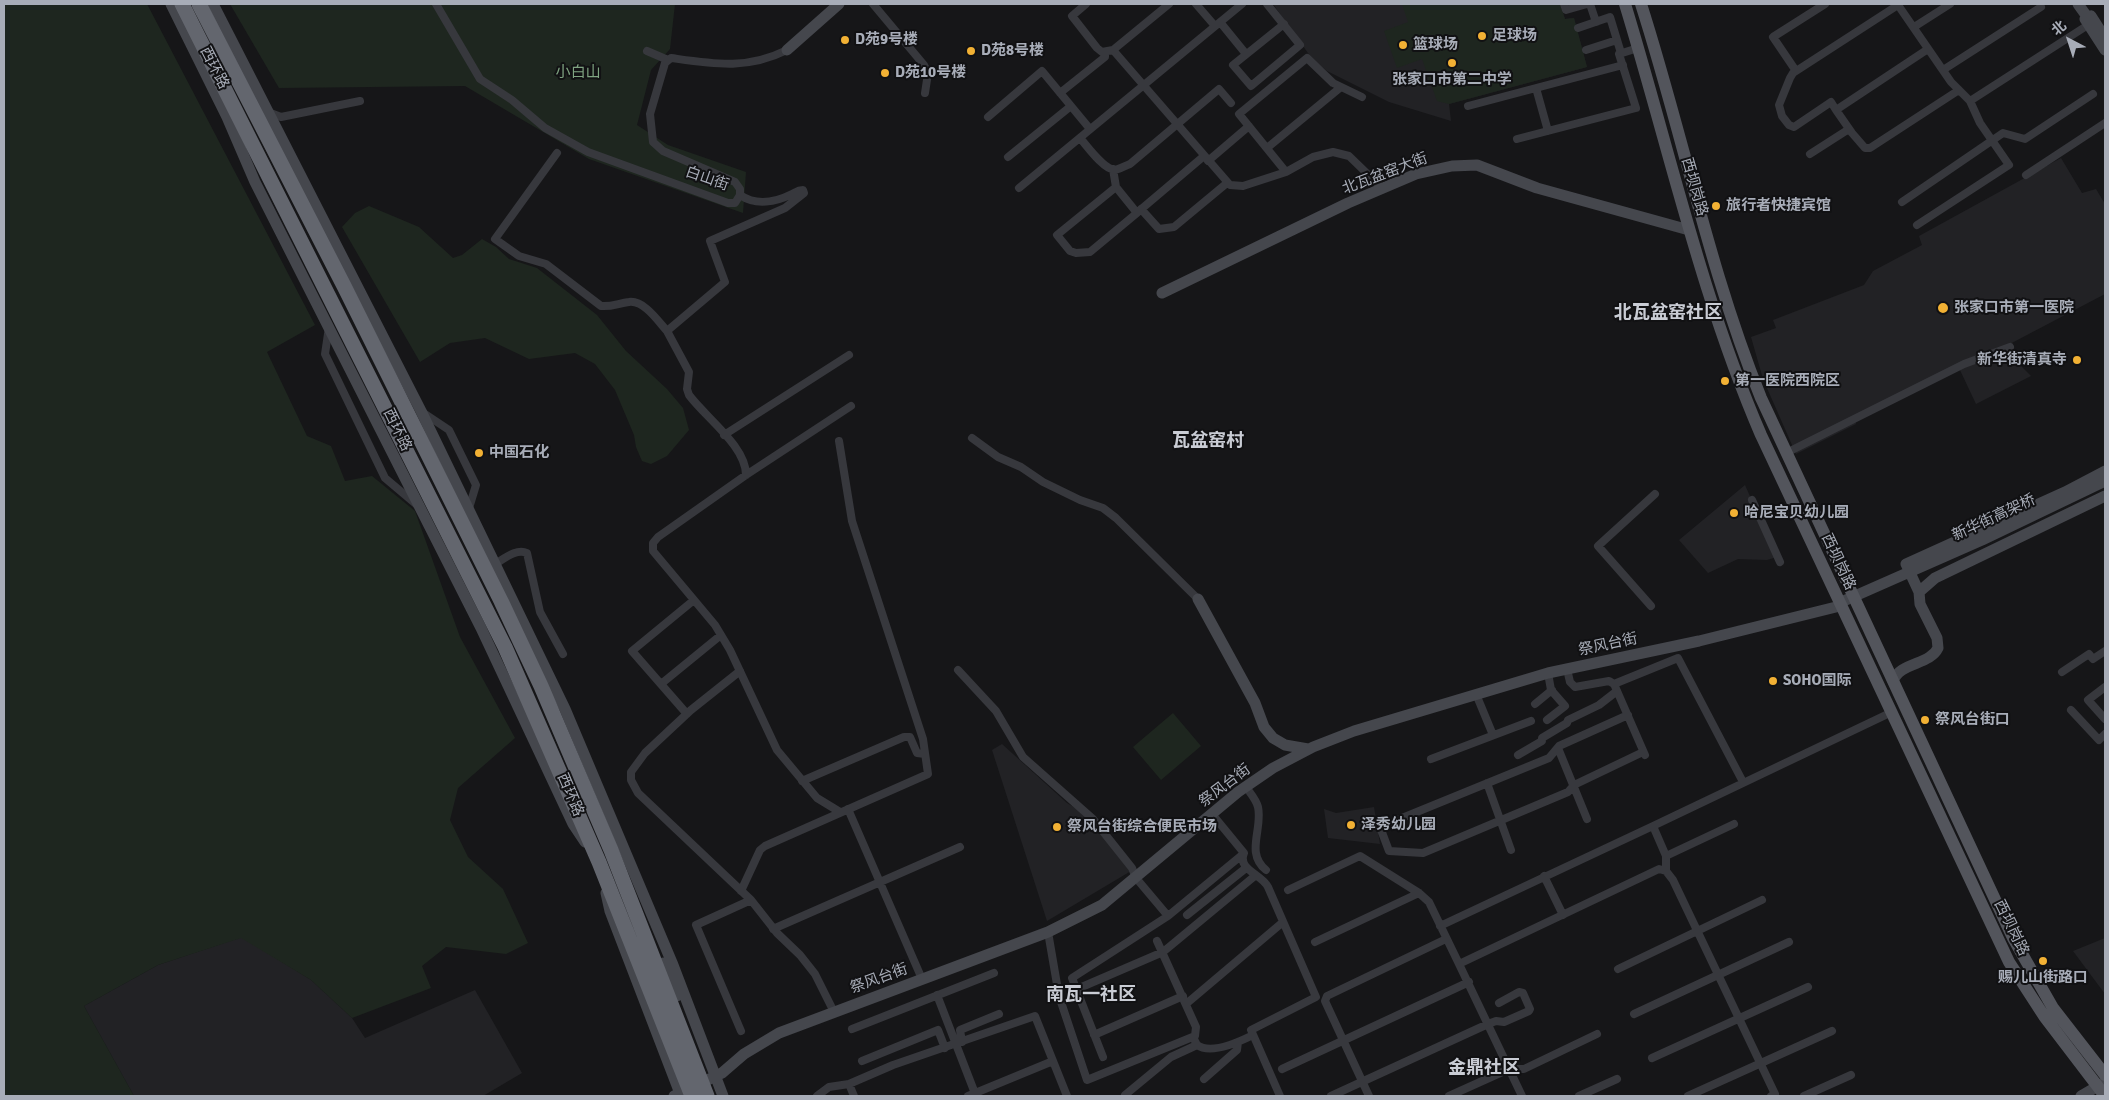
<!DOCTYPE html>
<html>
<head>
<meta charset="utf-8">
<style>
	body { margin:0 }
	#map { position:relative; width:2109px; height:1100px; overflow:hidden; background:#161618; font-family:Signika,"Noto Sans SC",sans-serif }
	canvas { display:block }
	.frame { position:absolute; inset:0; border:5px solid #a8adb8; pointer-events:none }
	.north { position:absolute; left:2044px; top:15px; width:50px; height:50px; -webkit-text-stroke:4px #111113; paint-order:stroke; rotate:320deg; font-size:14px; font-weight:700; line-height:20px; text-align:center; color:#a8adb8 }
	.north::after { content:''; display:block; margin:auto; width:18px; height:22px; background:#a8adb8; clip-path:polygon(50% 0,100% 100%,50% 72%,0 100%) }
</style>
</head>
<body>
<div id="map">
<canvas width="2109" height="1100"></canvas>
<div class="frame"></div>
<div class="north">北</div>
</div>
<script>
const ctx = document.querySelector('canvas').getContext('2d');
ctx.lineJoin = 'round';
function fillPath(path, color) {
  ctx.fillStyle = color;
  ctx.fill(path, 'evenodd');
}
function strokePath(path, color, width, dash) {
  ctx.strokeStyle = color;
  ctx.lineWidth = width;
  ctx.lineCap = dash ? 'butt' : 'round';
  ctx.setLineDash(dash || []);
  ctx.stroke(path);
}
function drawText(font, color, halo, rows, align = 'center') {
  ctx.font = font + ' Signika,"Noto Sans SC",sans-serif';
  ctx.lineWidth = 4;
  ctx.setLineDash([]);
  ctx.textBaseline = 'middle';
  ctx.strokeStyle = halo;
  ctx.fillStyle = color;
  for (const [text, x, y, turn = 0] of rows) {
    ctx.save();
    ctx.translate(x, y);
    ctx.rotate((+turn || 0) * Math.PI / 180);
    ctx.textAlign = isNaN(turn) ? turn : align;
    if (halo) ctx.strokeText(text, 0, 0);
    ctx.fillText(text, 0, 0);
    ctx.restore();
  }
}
fillPath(new Path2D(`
	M1273 4H1560L1565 19 1574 18 1587 67 1449 104 1451 121 1389 102 1327 71 1313 60Z
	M2061 158 2082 193 2096 189 2105 204V294L2006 346 2011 356 2031 376 1976 404 1959 368 1855 419 1856 424 1796 454 1763 379 1751 337 1776 328 1773 320 1864 285 1873 271 1922 245 1919 236Z
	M1745 485 1777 557 1767 560 1738 559 1708 573 1679 540Z
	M1002 744 1067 803 1089 816 1131 871 1047 921 992 750Z
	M1374 807 1380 844 1328 838 1324 809 1336 813Z
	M242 937 311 980 352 1018 365 1038 475 990 522 1073 483 1096H134L84 1006 158 965Z
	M2105 938V994L2073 951Z`), '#222225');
fillPath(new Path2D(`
	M4 4H147L315 325 267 352 307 436 331 446 345 481 372 476 415 511 460 637 515 738 458 788 450 820 468 857 503 889 528 943 506 954 446 947 422 966 431 988 352 1018 311 980 241 938 158 965 84 1006 134 1096H4Z
	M230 4H675L670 49 651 70 637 125 668 145 746 172 743 213 589 159 465 86 279 88Z
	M1402 4H1560L1565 19 1574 18 1587 67 1449 104 1437 101 1422 59 1397 68 1384 31 1408 22Z
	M369 206 419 227 453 258 462 255 482 239 496 247 509 259 537 268 597 315 626 351 667 389 683 408 689 430 667 456 651 464 642 461 636 447 634 435 615 390 595 364 575 353 529 359 485 338 450 343 420 362 342 227 355 213Z
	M1173 713 1201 746 1161 780 1133 747Z`), '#1e261f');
strokePath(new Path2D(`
	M436 4 480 79 512 100 545 128 588 152 728 203H735L740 195V189L735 182 663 151 653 142 650 114 665 63 671 58C714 64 747 70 787 50
	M873 4 924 65 928 73 925 93
	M1086 4 1072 16 1097 48 1102 52 1113 50 1230 185 1243 186 1286 172 1313 157 1333 152 1349 156 1383 189
	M1196 4 1215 26
	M1267 4 1300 45 1251 86 1233 65 1284 24
	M1564 4 1566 10 1587 4
	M1590 4 1596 22
	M1220 22 1246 54
	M1914 27 1950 4
	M1578 28 1610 17 1621 53
	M1928 49 1836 110 1831 102 1794 127 1789 125 1782 116 1779 105 1790 78 1793 73 1898 5 1951 82 1970 101 2088 25
	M1113 50 1169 4
	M1586 50 1617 40
	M647 51 668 60
	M1943 70 2041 7
	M1796 71 1773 37 1825 4
	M1536 88 1548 131
	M1060 93 1105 57V52
	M1468 106 1623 65
	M1836 110 1852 133 1865 148H1870L1959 90
	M268 112 281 117 360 101
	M988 117 1042 71 1090 129
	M1080 138C1087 146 1104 170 1115 170 1120 169 1125 166 1130 164L1219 89 1231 103
	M1517 139 1636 108 1619 54 1638 48
	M1267 148 1341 87
	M557 153 495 239 519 256 546 264 601 306C612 307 619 303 629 302 644 300 658 321 667 331
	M1810 154 1849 129
	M1008 157 1071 106
	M1208 161 1249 126
	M1113 169 1116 187 1137 213 1090 252 1076 253 1070 251 1057 235 1116 187
	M1286 172 1239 114 1307 58 1333 83 1362 97
	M2026 175 2105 123
	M1019 188 1242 4
	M740 195C756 206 776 202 792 194 796 192 798 190 803 190L804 193 785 208 710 241 725 282 667 331 689 372 687 389 689 395C706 418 746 446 746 475
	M1902 202 2003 133 2025 139 2093 94
	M1141 209 1159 229 1174 227 1227 183
	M1139 211 1204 156
	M1917 225 2009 165 1980 123 1970 101
	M329 327 325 354 385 478 417 505
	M422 412 449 430 476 485 469 508
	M724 435 849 355
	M972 438 998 457 1021 467 1043 482 1080 500 1103 508 1116 518 1198 599
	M1786 453 1964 364 2010 347
	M1752 500 1780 562
	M495 564C505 558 517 548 527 553L540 612 563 654
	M1651 606 1598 546 1655 494
	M1567 669 1570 682 1575 687 1609 681 1614 684 1645 755
	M958 670 996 711 1023 757 1093 819 1132 868 1136 878 1168 916 1072 978 1103 1057
	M740 671 691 710 645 753 631 772V780L638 793 751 900 777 933 800 955 815 974 834 1012
	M2062 672 2089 654 2093 659 2105 651
	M661 684 721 635
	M1614 684 1678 658 1743 782
	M2105 687 2088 700 2105 719
	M1476 694 1493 735
	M1535 704 1552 690
	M2071 710 2099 740 2105 734
	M687 714 632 651 694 600
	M1628 715 1559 746 1549 758 1380 827 1389 851 1423 853 1568 792 1574 785 1643 752
	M1547 720 1565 706 1551 690 1548 673
	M1558 748 1587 819
	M1518 755 1542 741V738L1567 723 1568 720 1599 705 1617 691
	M1431 759 1531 721
	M802 781 904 737H910L917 753 925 754
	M1487 783 1511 850
	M1246 787C1250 793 1256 799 1258 807 1263 829 1245 853 1266 870
	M848 809 922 979
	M840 812 817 798 777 750 730 650 715 625 653 551V543L658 537 746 475 851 406
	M1212 814 1244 853C1237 870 1262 874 1268 887 1284 924 1300 960 1316 997L1251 1030 1280 1096
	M1653 826 1892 712
	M1666 856 1734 824
	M1544 876 1563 915
	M1288 890 1360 856 1419 893 1429 902 1459 964
	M741 891 760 850 765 846 928 774 923 739 852 521 839 441
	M1187 915 1246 868
	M1168 916 1242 855
	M1440 926 1653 826 1666 856V871
	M773 929 960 847
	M1048 932 1059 996 1087 1080 1195 1036 1196 1027 1157 941
	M1315 942 1419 893
	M1618 969 1762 900
	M1077 989 1163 952 1256 875
	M937 995 976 1096
	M1186 1004 1283 922
	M1634 1014 1789 942
	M852 1029 994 973
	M741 1031 696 925 751 900
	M1094 1035 1183 996
	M962 1042 960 1030 999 1014
	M1197 1045C1211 1055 1239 1042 1253 1035
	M1652 1058 1808 987
	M862 1061 938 1030 945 1048
	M1282 1069 1469 982
	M1204 1079 1237 1050 1238 1042
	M849 1084 854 1096
	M817 1096 829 1087 849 1084 893 1065 1035 1016 1067 1096
	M968 1096 1053 1061
	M1126 1096 1125 1095 1171 1057 1197 1045 1193 1037
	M1331 1096 1488 1024 1496 1021 1504 1022 1529 1011 1530 1009 1523 993 1519 992 1499 1003
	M1369 1096 1325 1001 1327 996 1446 939
	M1449 1096 1509 1069H1524L1597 1034
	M1522 1096 1459 964 1659 869 1666 871 1673 880 1775 1094 1771 1096
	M1579 1096 1617 1079
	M1688 1096 1832 1031
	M1804 1096 1851 1075`), '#37383d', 8);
strokePath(new Path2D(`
	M171 4 227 117 255 182 481 628 573 824 585 842
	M213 4 421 411 565 709 673 965 723 1096
	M2078 4 2088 18
	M2105 38 2091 16 2085 19 2105 50
	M787 50 839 4
	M1162 293 1348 203 1416 174 1452 166 1477 165 1537 188 1689 230
	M2068 499 2065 492 2105 471
	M1919 592 1906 564 2065 492
	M1198 599 1255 703 1264 727 1273 738 1285 745 1308 749
	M1839 603 1982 540 2105 481
	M1893 681C1900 662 1930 665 1938 648L1937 638 1920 604 1919 592 1935 578 2105 496
	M606 893 610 911 681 1096
	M663 963 677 996
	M674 1096 722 1073 744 1054 779 1033 1048 932 1102 905 1238 792 1273 768 1313 747 1354 731 1548 673 1699 641 1840 606
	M2081 1096 2105 1082`), '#45474d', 11);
strokePath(new Path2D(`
	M1625 4C1669 148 1701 296 1761 435L2009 962 2044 1016 2105 1096
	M1641 4C1683 135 1709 270 1761 398L2013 938 2053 1008 2105 1075`), '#53555c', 12);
strokePath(new Path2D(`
	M182 4 505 647 599 862 692 1096
	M199 4 344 286 501 601 541 686 611 850 707 1096`), '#63666e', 15);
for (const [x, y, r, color] of [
	[1482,36,5,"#f2b134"],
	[845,40,5,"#f2b134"],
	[1403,45,5,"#f2b134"],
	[971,51,5,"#f2b134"],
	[1452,63,5,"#f2b134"],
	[885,73,5,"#f2b134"],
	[1716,206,5,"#f2b134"],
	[1943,308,6,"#f2b134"],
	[2077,360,5,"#f2b134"],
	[1725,381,5,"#f2b134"],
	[479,453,5,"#f2b134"],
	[1734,513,5,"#f2b134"],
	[1773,681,5,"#f2b134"],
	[1925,720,5,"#f2b134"],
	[1351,825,5,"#f2b134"],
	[1057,827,5,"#f2b134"],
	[2043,961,5,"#f2b134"]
]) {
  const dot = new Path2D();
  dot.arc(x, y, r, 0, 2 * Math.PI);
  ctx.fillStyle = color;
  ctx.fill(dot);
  strokePath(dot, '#111113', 2);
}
drawText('bold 15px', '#a8adb8', '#111113', [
	["足球场",1492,36],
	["D苑9号楼",855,40],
	["篮球场",1413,45],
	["D苑8号楼",981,51],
	["D苑10号楼",895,73],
	["张家口市第二中学",1452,80,"center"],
	["旅行者快捷宾馆",1726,206],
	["张家口市第一医院",1954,308],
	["新华街清真寺",2067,360,"right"],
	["第一医院西院区",1735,381],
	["中国石化",489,453],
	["哈尼宝贝幼儿园",1744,513],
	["SOHO国际",1783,681],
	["祭风台街口",1935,720],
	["泽秀幼儿园",1361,825],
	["祭风台街综合便民市场",1067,827],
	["赐儿山街路口",2043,978,"center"]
], 'left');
drawText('15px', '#a8adb8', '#111113', [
	["西环路",214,68,63],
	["北瓦盆窑大街",1385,174,-21],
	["白山街",707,179,19],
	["西坝岗路",1694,187,74],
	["西环路",397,430,64],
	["新华街高架桥",1994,518,-25],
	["西坝岗路",1838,562,65],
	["祭风台街",1608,645,-12],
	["祭风台街",1225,786,-37],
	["西环路",570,795,67],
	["西坝岗路",2011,928,64],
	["祭风台街",879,979,-20]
]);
drawText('15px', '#7fa381', '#111113', [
	["小白山",578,73]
]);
drawText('bold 18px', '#c9ccd4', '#111113', [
	["北瓦盆窑社区",1668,313],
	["瓦盆窑村",1208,441],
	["南瓦一社区",1091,995],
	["金鼎社区",1484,1068]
]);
</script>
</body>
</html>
